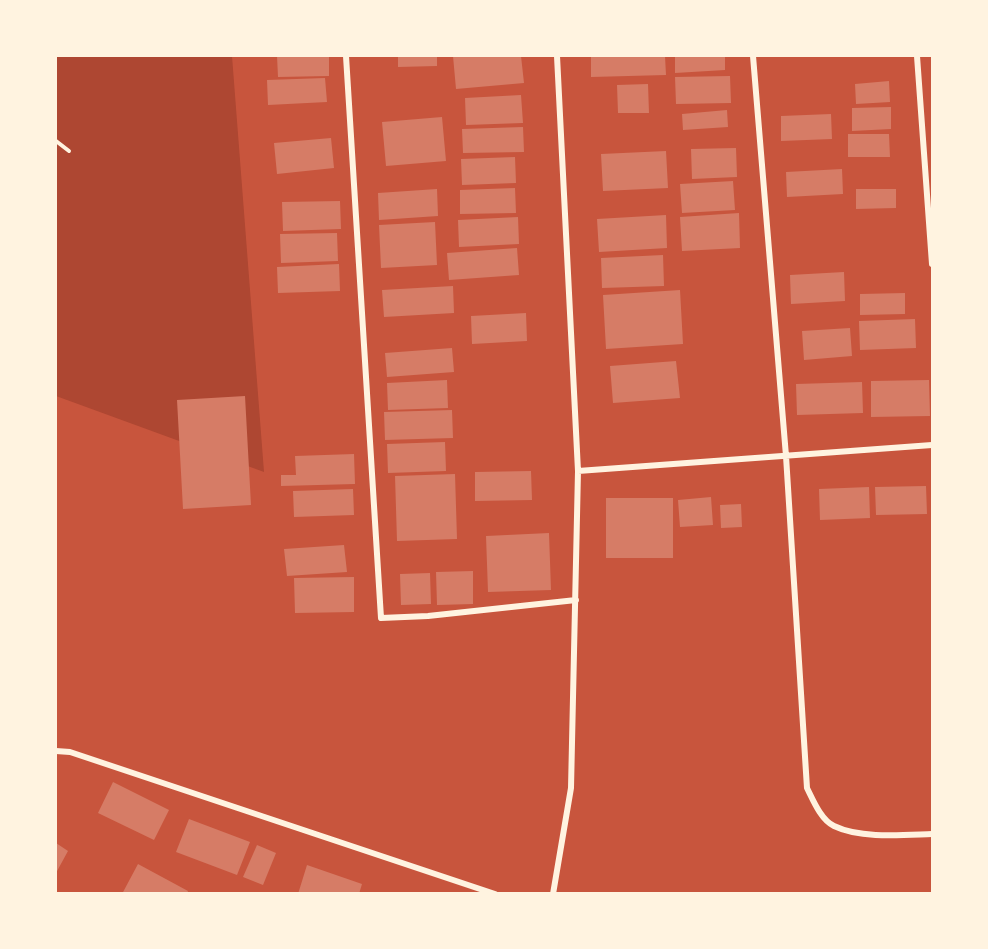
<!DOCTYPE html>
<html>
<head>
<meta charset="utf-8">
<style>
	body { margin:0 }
	#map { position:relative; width:988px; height:949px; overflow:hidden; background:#c8553d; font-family:Lato,sans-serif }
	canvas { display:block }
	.frame { position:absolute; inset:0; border:57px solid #fff3e0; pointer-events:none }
</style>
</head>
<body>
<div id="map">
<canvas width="988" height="949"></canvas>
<div class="frame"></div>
</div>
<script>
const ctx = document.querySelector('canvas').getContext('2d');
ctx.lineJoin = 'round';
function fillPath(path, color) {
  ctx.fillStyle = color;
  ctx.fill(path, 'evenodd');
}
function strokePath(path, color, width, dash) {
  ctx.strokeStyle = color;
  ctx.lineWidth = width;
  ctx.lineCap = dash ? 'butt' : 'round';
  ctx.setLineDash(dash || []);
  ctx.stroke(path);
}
fillPath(new Path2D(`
	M56 56H232L264 472 56 396Z`), '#ae4732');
fillPath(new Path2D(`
	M277 56H329V76L278 77Z
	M398 56H437V66L398 67Z
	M453 56H521L524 83 456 89Z
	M591 56H665L666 75 591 77Z
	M675 56H725V70L675 73Z
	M730 76 731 103 676 104 675 77Z
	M325 78 327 102 268 105 267 80Z
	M889 81 890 102 856 104 855 84Z
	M648 84 649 113H618L617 85Z
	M521 95 523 123 466 125 465 98Z
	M891 107V129L852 131V108Z
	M727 110 728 127 683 130 682 114Z
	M831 114 832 139 781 141V116Z
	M442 117 446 161 386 166 382 122Z
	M523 127 524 152 463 153 462 129Z
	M848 134H889L890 157H848Z
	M331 138 334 168 277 174 274 143Z
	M736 148 737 177 692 179 691 149Z
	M666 151 668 188 603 191 601 154Z
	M515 157 516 183 462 185 461 159Z
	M842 169 843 194 787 197 786 172Z
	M733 181 735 210 682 213 680 184Z
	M515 188 516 213 460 214V190Z
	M437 189 438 216 379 220 378 193Z
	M856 189H896V208L856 209Z
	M340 201 341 229 283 231 282 202Z
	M739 213 740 248 682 251 680 217Z
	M666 215 667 248 599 252 597 219Z
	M518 217 519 244 459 247 458 220Z
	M435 222 437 265 381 268 379 225Z
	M337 233 338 261 281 263 280 234Z
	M517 248 519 275 449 280 447 253Z
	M663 255 664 286 602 288 601 258Z
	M339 264 340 291 278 293 277 267Z
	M844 272 845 301 791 304 790 275Z
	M453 286 454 313 384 317 382 290Z
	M680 290 683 344 606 349 603 295Z
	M905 293V314L860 315V294Z
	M526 313 527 341 472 344 471 316Z
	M915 319 916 348 860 350 859 321Z
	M850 328 852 356 804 360 802 331Z
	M452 348 454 372 387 377 385 353Z
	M676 361 680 398 613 403 610 366Z
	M447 380 448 408 388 410 387 383Z
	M929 380 930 416 871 417V381Z
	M862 382 863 413 797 415 796 384Z
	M245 396 251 505 183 509 177 400Z
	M452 410 453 438 385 440 384 412Z
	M445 442 446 471 388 473 387 444Z
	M354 454 355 484 281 486V475H296L295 456Z
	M531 471 532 500 475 501V472Z
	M455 474 457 539 397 541 395 476Z
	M926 486 927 514 876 515 875 487Z
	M869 487 870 518 820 520 819 489Z
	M353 489 354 515 294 517 293 491Z
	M711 497 713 525 680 527 678 500Z
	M606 498H673V558H606Z
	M741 504 742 527 721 528 720 505Z
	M549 533 551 590 488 592 486 536Z
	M344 545 347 572 287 576 284 549Z
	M473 571V604L437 605 436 572Z
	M430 573 431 604 401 605 400 574Z
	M354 577V612L295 613 294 578Z
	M113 782 169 810 154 840 98 813Z
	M189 819 250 842 237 875 176 852Z
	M56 843 68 851 56 873Z
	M257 845 276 853 263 885 243 877Z
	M138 864 188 891 187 894H122Z
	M307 865 362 884 359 894H298Z`), '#d67c66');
strokePath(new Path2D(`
	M56 141 69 151`), '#fff3e0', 4);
strokePath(new Path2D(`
	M346 56 381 618 428 616 576 600
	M753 56 786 456 807 788C813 800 821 820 834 826 861 839 903 835 932 834
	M917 56 932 264
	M578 471 932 445
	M56 751 70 752 495 894
	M553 894 571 788 578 471 557 56`), '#fff3e0', 6);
</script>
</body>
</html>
